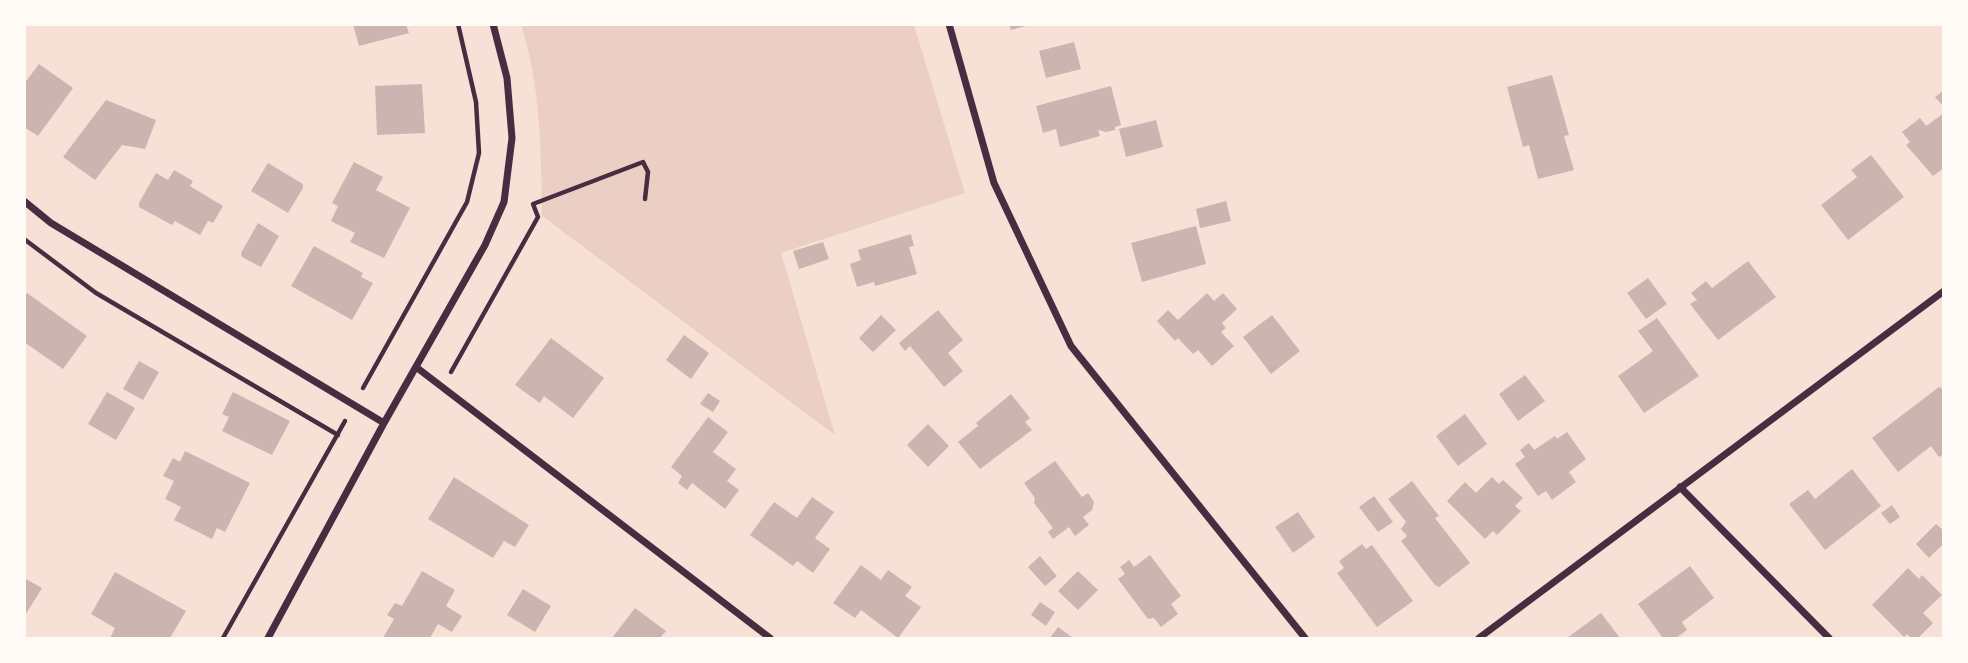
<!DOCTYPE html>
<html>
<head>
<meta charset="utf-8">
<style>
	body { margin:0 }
	#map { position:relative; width:1968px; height:663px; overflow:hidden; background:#f7e1d7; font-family:"Archivo Narrow",sans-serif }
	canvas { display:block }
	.frame { position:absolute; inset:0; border:26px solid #fffaf5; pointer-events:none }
</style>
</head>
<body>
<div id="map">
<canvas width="1968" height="663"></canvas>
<div class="frame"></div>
</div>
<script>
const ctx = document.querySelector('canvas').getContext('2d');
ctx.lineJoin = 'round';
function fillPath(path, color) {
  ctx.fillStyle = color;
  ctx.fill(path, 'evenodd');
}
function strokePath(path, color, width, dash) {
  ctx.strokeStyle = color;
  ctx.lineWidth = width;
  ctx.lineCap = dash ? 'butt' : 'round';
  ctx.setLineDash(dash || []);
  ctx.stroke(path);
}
fillPath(new Path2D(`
	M521 25H914L965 193 781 253 835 435 542 216C541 151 541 87 521 25Z`), '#ebcfc5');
fillPath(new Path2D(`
	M353 24H406L409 33 359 46Z
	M1009 24H1029V25L1011 30Z
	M1074 42 1081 69 1046 78 1039 51Z
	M39 64 73 88 38 136 24 127V84Z
	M1552 75 1569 135 1564 136 1574 170 1538 179 1529 145 1523 147 1507 87Z
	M422 84 425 133 377 135 375 86Z
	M1111 86 1121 125 1115 127V130L1106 132 1098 130 1100 136 1060 147 1056 129 1043 133 1036 106Z
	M1944 90V107L1935 97Z
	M106 100 156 120 145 149 122 145 95 180 63 157Z
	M1944 113V168L1933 176 1906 145 1910 142 1902 132 1920 118 1926 126Z
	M1156 120 1163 147 1126 157 1119 129Z
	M1871 155 1904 197 1848 240 1821 205 1857 177 1851 170Z
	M354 162 383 177 376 190 410 208 384 258 350 242 355 233 331 221 338 206 332 203Z
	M268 163 303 184V188L288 213 251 191Z
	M174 170 193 181 190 186 223 206 213 223 208 221 200 235 175 221 172 225 139 207V203L156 173 168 180Z
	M1226 201 1231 221 1200 228 1196 209Z
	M258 223 279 236 261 267 242 257 241 253Z
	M1196 226 1206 264 1142 282 1131 243Z
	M911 234 914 246 909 247 917 274 875 286 874 282 857 287 850 264 861 260 858 250Z
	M823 242 829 259 799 269 793 251Z
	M314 246 363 273 361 277 373 283 352 320 291 286Z
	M1748 261 1776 297 1718 340 1690 304 1697 300 1691 293 1706 281 1712 288Z
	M1648 278 1667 304 1646 319 1627 293Z
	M27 293 87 336 63 369 24 342V297Z
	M1207 293 1214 301 1223 293 1237 309 1222 323 1226 328 1221 332 1234 346 1212 366 1198 350 1193 354 1178 338 1175 341 1157 321 1168 310 1178 320Z
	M938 310 963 340 948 353 963 371 944 387 910 346 905 351 899 343Z
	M881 315 896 330 873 352 859 338Z
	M1272 315 1300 351 1271 374 1243 337Z
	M1657 318 1699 376 1644 413 1618 376 1653 351 1638 331Z
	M684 335 709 353 691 379 666 360Z
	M551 338 604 378 573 418 544 396 540 403 515 385Z
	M139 361 159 372 143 400 123 389Z
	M1525 375 1545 401 1518 421 1499 394Z
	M1939 387 1944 389V454L1939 457 1931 446 1898 472 1872 438Z
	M107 392 135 408 116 440 88 424Z
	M233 392 290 421 272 455 222 431 229 417 222 414Z
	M708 393 720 401 713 412 700 404Z
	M1011 394 1030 418 1025 422 1032 430 980 469 958 442 978 426 976 423Z
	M1465 414 1487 444 1458 466 1436 436Z
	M708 417 728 432 713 452 736 469 727 481 739 490 725 509 692 483 687 490 678 483 682 476 671 467Z
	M928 424 949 446 928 467 907 445Z
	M1567 432 1586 459 1569 472 1576 482 1552 500 1546 491 1538 496 1515 464 1525 457 1520 450 1529 443 1534 450 1555 436 1557 439Z
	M185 451 250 483 225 532 217 528 212 539 174 520 181 507 165 499 174 481 163 476 173 458 180 462Z
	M1055 461 1082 497 1088 493 1094 502 1092 510 1083 517 1089 525 1075 536 1069 527 1053 539 1048 532 1053 528 1034 503 1035 498 1024 483Z
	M1852 469 1881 506 1825 550 1789 504 1808 490 1815 499Z
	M454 477 529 525 515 547 504 541 493 558 428 519Z
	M1492 477 1499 484 1503 480 1523 498 1515 506 1521 511 1497 535 1493 531 1485 539 1447 501 1465 482 1476 493Z
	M1412 481 1439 516 1435 518 1470 563 1439 587 1435 585 1401 541 1407 536 1401 529 1406 522 1388 499Z
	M1374 496 1393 522 1378 532 1359 507Z
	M812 497 834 512 815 538 830 549 813 573 797 561 793 566 750 535 774 502 797 518Z
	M1892 505 1900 517 1890 524 1881 513Z
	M1298 512 1315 537 1293 553 1275 527Z
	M1936 524 1944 531V543L1929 558 1916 544Z
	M1362 544 1366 549 1372 545 1413 601 1377 627 1337 573 1344 568 1339 561Z
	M1150 555 1181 596 1171 604 1178 614 1161 627 1154 618 1148 619 1118 579 1125 574 1120 567 1129 560 1134 567Z
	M1040 556 1057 576 1045 586 1028 567Z
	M861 565 881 580 888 570 912 587 905 596 921 607 898 638 861 610 855 618 833 603Z
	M1690 566 1714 598 1682 622 1687 630 1676 638H1663L1638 604Z
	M1908 568 1919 579 1922 575 1942 595 1923 613 1933 623 1918 638H1911L1907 634 1904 637 1872 605Z
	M422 571 455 590 446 606 462 616 452 632 438 624 430 638H383L394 619 387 615 395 603 402 606Z
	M1078 571 1098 590 1078 610 1058 591Z
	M115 572 186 611 170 638H110L115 628 91 614Z
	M24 578 42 588 24 617Z
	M523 589 551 606 535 632 507 615Z
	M1040 602 1055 612 1046 626 1031 615Z
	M635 608 666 631 660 638H612Z
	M1601 613 1620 638H1567Z
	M1058 627 1073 638H1050Z`), '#ccb4b1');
strokePath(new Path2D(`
	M24 239 96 293 338 435
	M451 372 538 217 533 204 643 162 648 172 645 199
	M363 388 467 202 479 153 476 102 458 24
	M223 638 345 421`), '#4a2c40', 4.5);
strokePath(new Path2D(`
	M949 24 994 183 1071 346 1305 638
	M24 201 51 223 384 423
	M416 367 770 638
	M1680 487 1829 638
	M268 638 384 423 485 245 504 202 512 138 507 78 493 24
	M1479 638 1944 291`), '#4a2c40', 7);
</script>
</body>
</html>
